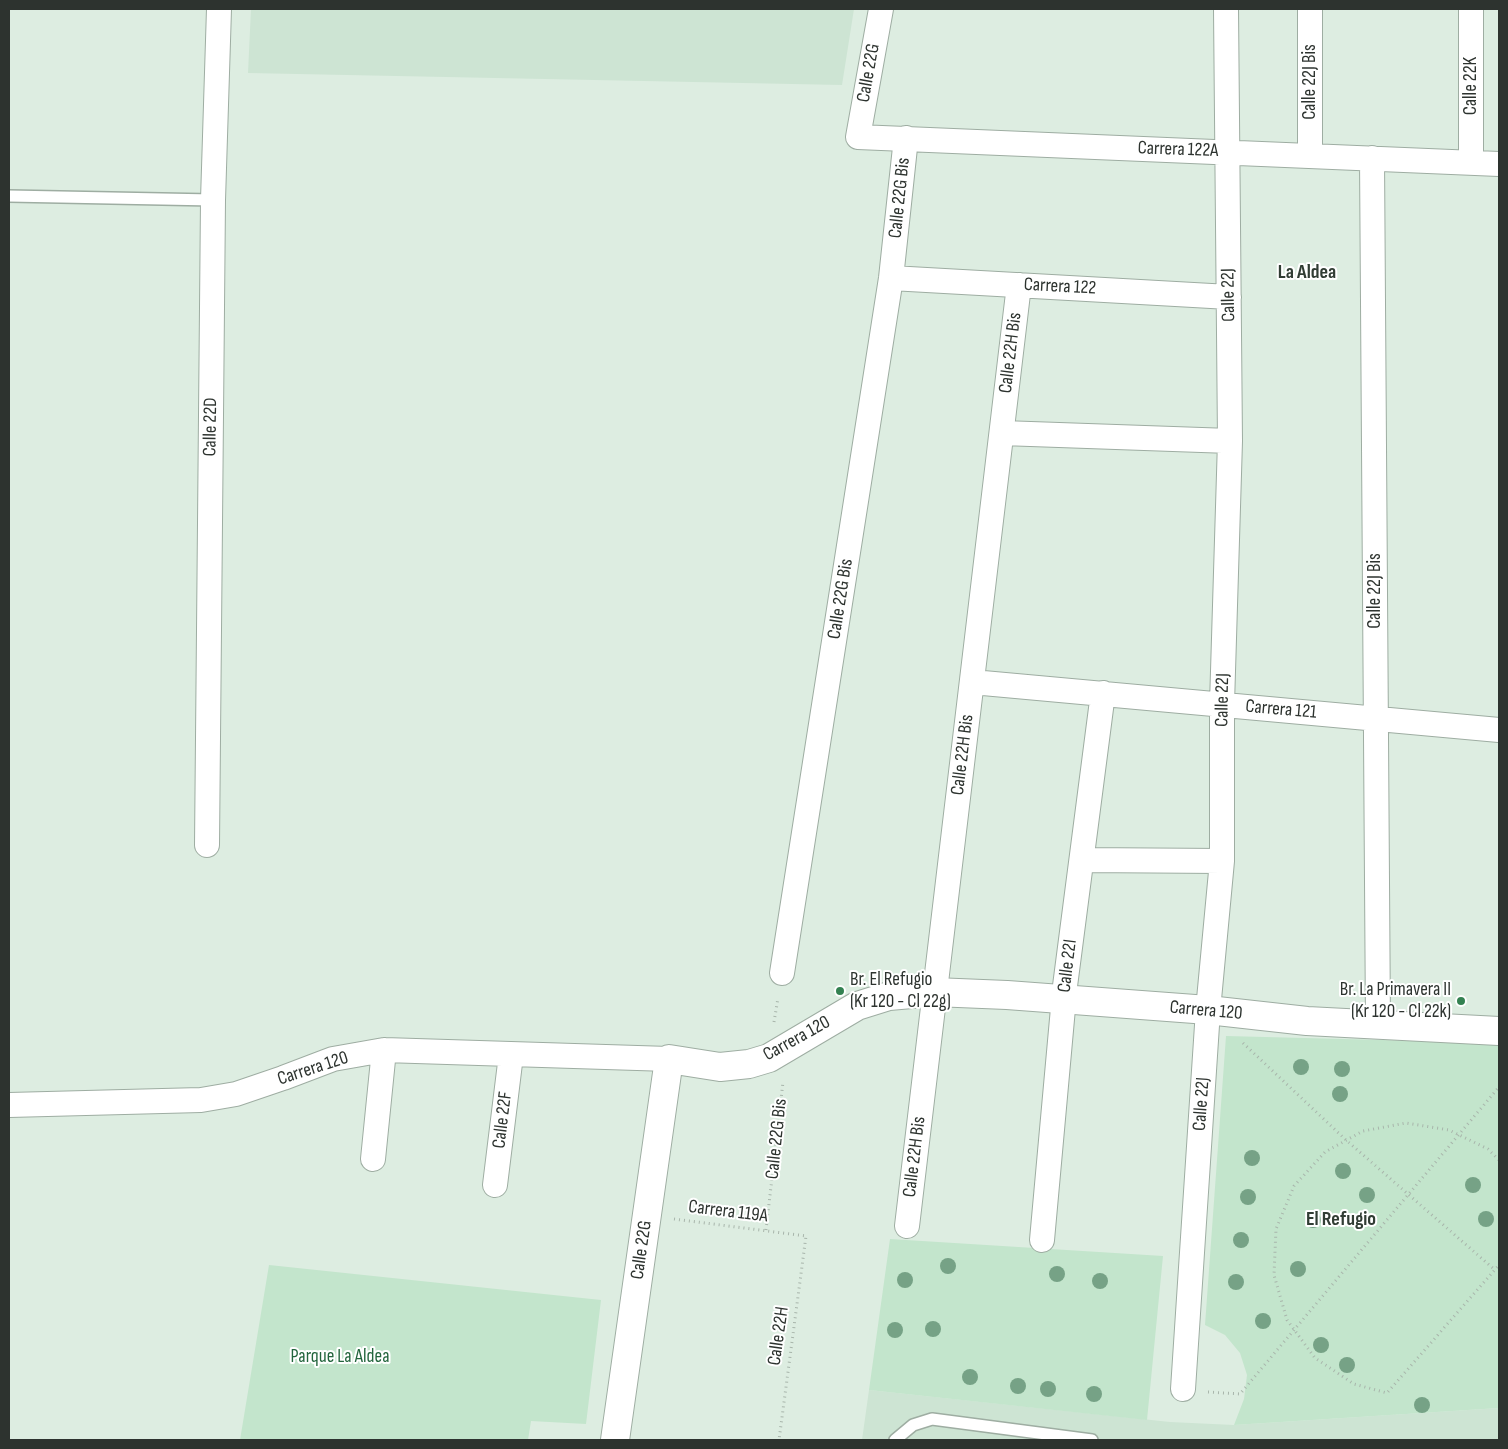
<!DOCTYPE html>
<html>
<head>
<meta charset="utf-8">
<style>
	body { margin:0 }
	#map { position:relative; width:1508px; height:1449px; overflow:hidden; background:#ddede1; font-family:"Sofia Sans Condensed",sans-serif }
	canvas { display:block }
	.frame { position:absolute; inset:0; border:10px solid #2d332f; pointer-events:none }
</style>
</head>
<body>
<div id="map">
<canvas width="1508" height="1449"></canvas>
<div class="frame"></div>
</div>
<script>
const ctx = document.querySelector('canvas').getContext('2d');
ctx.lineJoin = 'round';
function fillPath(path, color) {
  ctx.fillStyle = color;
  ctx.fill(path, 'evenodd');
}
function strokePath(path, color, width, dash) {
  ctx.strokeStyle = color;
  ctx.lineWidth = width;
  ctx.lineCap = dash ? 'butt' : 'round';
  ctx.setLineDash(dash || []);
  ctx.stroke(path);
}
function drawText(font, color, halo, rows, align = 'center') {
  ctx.font = font + ' "Sofia Sans Condensed",sans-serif';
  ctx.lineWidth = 4;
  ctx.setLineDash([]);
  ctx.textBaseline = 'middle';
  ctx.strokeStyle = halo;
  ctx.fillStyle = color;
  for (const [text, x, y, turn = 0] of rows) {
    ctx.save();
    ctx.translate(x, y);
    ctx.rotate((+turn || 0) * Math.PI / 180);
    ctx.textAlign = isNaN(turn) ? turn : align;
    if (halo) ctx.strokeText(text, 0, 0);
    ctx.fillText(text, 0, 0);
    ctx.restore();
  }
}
fillPath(new Path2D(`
	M251 9H854L842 85 248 73Z
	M869 1390 1170 1422 1234 1425 1499 1408V1440H862Z`), '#cde4d3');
fillPath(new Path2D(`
	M1226 1036 1499 1043V1408L1234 1425 1244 1399 1247 1375 1240 1353 1225 1335 1205 1325Z
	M890 1239 1163 1256 1147 1420 869 1390Z
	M269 1265 601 1300 586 1424 531 1421 528 1440H240Z`), '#c3e5cc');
const service = new Path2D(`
	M9 196 213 200
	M895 1440 913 1425 932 1419 1092 1440`);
const minor = new Path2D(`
	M881 9 858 137 1499 164
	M1471 9V162
	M1310 156V9
	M1372 158 1378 1025
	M891 278 1229 297
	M1002 433 1230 441
	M972 682 1499 730
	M207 845 213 200 219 9
	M1082 860 1222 861
	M782 973 891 278 906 138
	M9 1105 201 1100 236 1094 283 1078 333 1059 384 1050 669 1059
	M373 1159 384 1050
	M495 1185 511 1055
	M907 1226 1019 285
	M1042 1240 1065 986 1103 693
	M1183 1389 1208 1010 1222 861V704L1230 441 1226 9`);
const tertiary = new Path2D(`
	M615 1440 669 1059 720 1067 749 1064 769 1058 857 1006 889 996 934 992 1007 995 1208 1010 1307 1021 1499 1031`);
strokePath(service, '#9eada2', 14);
strokePath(minor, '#9eada2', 26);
strokePath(tertiary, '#9eada2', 30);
strokePath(new Path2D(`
	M774 1022 778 998
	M1243 1043 1346 1140 1495 1270
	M1499 1160 1488 1149 1449 1130 1406 1123 1363 1131 1325 1152 1294 1186 1276 1229 1274 1275 1287 1320 1315 1358 1354 1384 1387 1393 1499 1265
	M674 1219 806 1236 779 1440
	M766 1230 783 1082
	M1208 1392 1240 1394 1499 1087`), '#a8b5ab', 3, [1, 4]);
strokePath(service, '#fff', 11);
strokePath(minor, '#fff', 24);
strokePath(tertiary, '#fff', 28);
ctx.fillStyle = '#76a286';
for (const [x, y] of [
	[1301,1067],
	[1342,1069],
	[1340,1094],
	[1252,1158],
	[1343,1171],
	[1473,1185],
	[1367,1195],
	[1248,1197],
	[1486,1219],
	[1313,1220],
	[1241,1240],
	[948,1266],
	[1298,1269],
	[1057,1274],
	[905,1280],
	[1100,1281],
	[1236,1282],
	[1263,1321],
	[933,1329],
	[895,1330],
	[1321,1345],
	[1347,1365],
	[970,1377],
	[1018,1386],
	[1048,1389],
	[1094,1394],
	[1422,1405]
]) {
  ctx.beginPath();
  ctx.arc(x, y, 8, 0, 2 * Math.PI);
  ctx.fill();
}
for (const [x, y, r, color] of [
	[840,991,5,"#338151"],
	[1461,1001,5,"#338151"]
]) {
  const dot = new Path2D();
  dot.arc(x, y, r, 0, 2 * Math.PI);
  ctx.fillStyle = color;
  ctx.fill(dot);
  strokePath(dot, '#fff', 2);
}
drawText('19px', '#2d332f', '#fff', [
	["Calle 22G",869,73,-80],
	["Calle 22J Bis",1310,82,-90],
	["Calle 22K",1471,86,-90],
	["Carrera 122A",1178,150,2],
	["Calle 22G Bis",900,198,-84],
	["Carrera 122",1060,287,3],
	["Calle 22J",1229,295,-91],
	["Calle 22H Bis",1011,353,-83],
	["Calle 22D",211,427,-89],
	["Calle 22J Bis",1375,591,-90],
	["Calle 22G Bis",841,599,-81],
	["Calle 22J",1223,700,-89],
	["Carrera 121",1281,710,5],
	["Calle 22H Bis",963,755,-83],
	["Calle 22I",1068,966,-83],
	["Carrera 120",1206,1011,5],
	["Carrera 120",797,1039,-29],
	["Carrera 120",313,1069,-18],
	["Calle 22J",1202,1104,-86],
	["Calle 22F",503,1120,-83],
	["Calle 22G Bis",777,1139,-84],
	["Calle 22H Bis",915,1157,-83],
	["Carrera 119A",728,1212,7],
	["Calle 22G",642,1250,-82],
	["Calle 22H",779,1336,-82]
]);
drawText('19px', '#2d332f', '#fff', [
	["Br. El Refugio",850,980],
	["(Kr 120 - Cl 22g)",850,1002],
	["Br. La Primavera II",1451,990,"right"],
	["(Kr 120 - Cl 22k)",1451,1012,"right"]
], 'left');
drawText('19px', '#22653c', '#fff', [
	["Parque La Aldea",340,1357]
]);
drawText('bold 20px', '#313d34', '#fff', [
	["La Aldea",1307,273],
	["El Refugio",1341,1220]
]);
</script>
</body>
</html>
